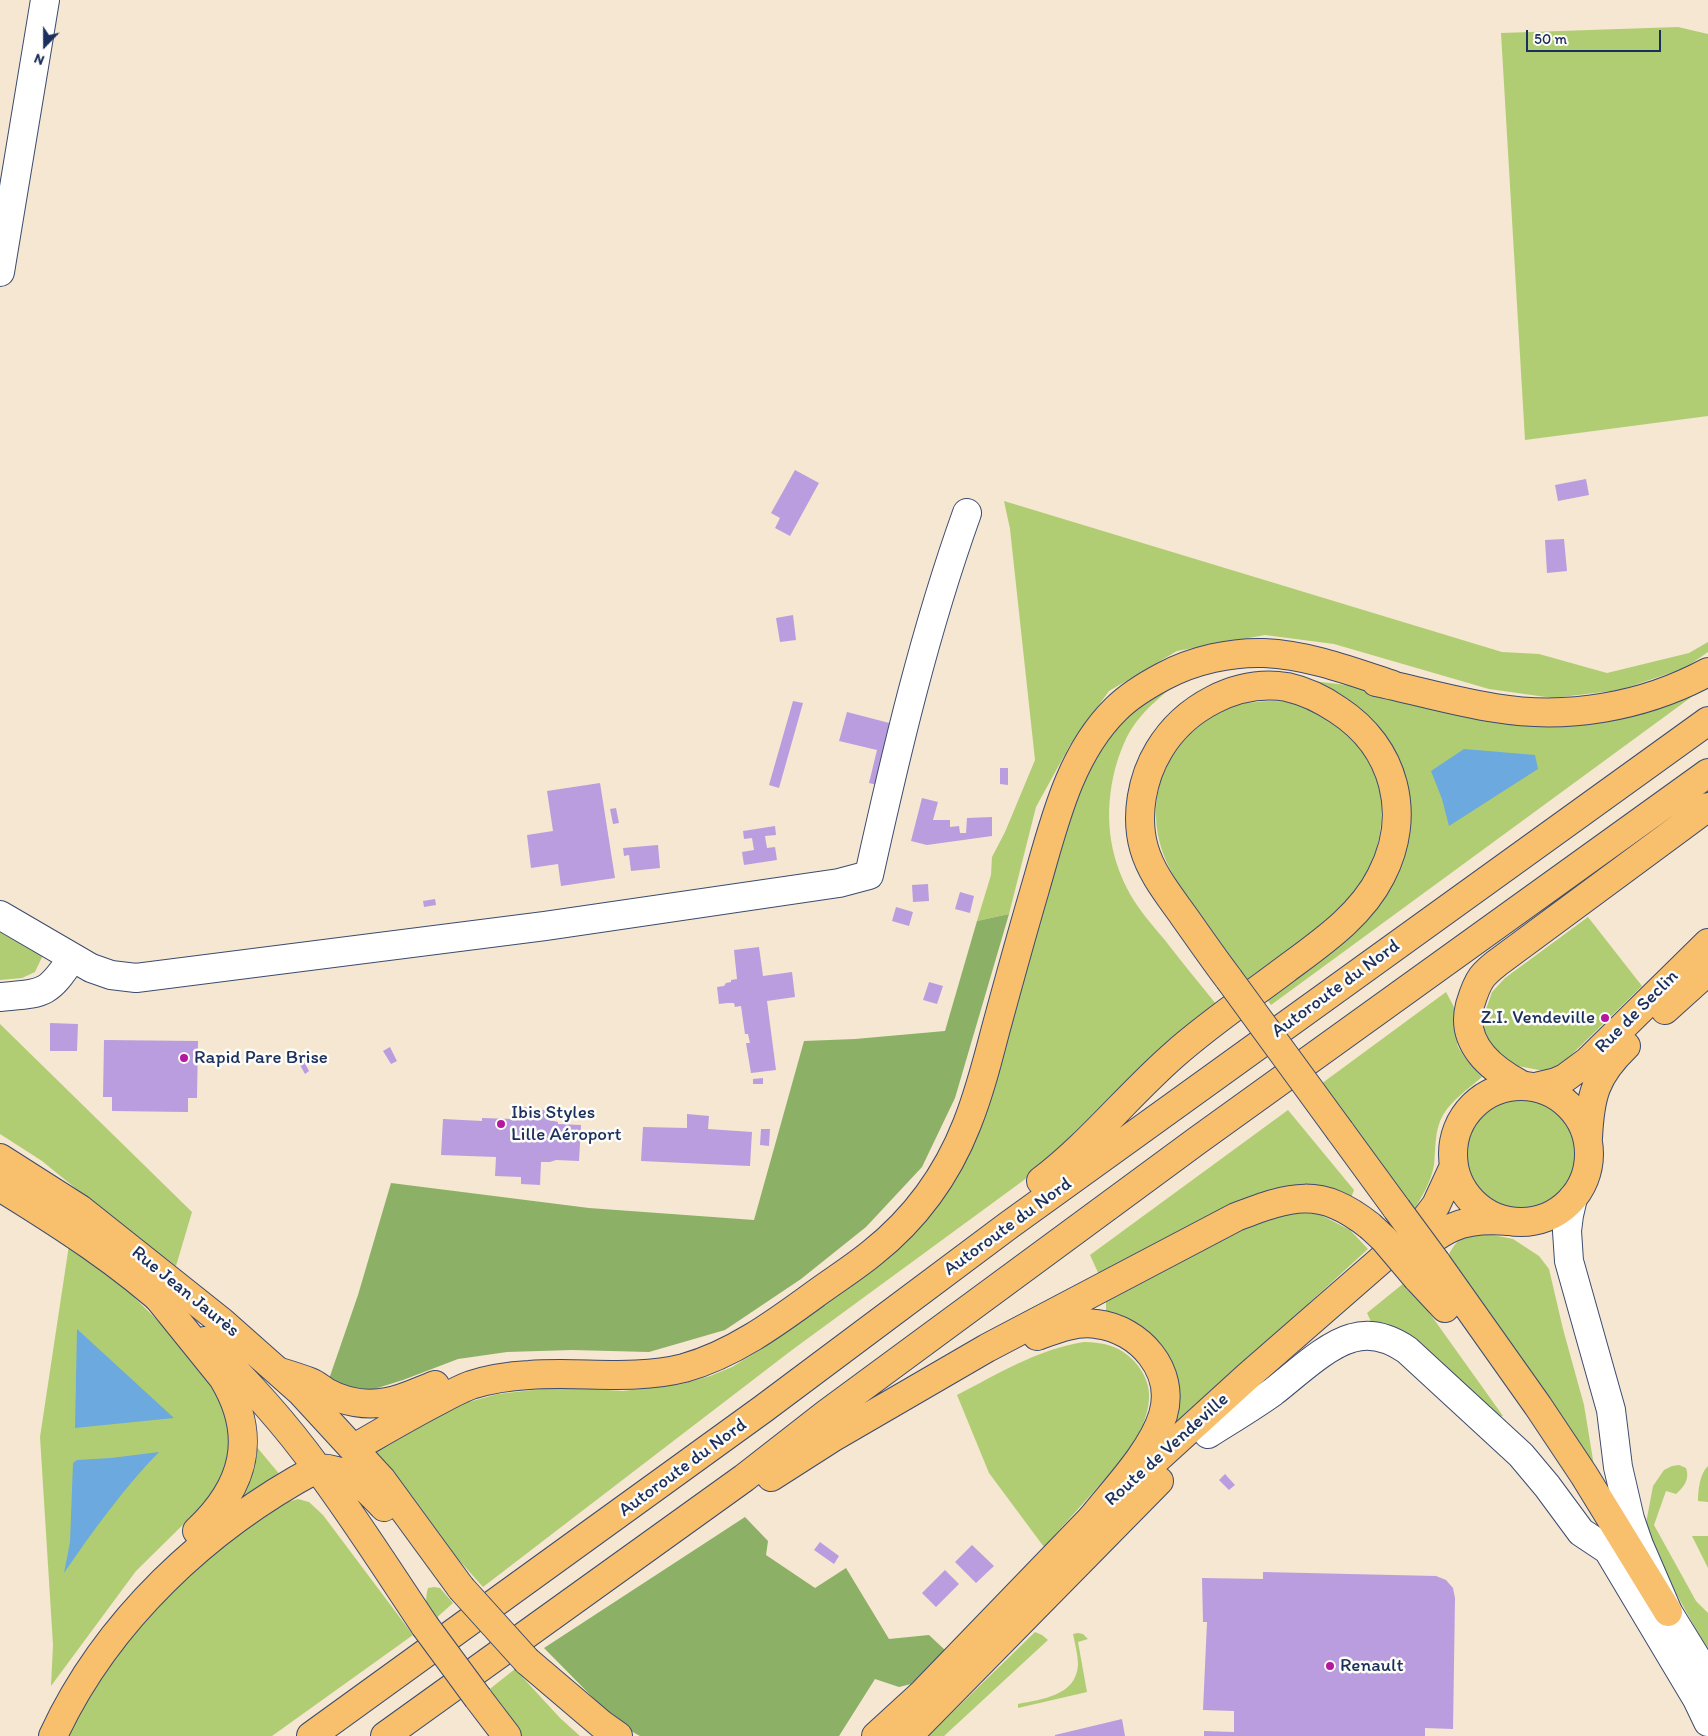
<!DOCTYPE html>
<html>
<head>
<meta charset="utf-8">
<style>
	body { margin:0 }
	#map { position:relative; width:1708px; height:1736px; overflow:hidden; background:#f5e7d1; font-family:Itim,sans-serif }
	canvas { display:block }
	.north { position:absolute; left:20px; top:20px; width:50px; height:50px; -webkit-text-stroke:4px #fdfcf7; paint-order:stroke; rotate:202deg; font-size:14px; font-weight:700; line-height:20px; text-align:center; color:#1b2f5e }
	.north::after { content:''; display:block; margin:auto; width:18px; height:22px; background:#1b2f5e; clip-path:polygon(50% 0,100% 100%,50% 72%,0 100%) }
	.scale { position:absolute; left:1526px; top:30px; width:135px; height:22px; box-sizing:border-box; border:2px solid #1b2f5e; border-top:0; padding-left:6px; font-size:15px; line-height:18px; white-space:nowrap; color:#1b2f5e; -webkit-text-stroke:4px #fdfcf7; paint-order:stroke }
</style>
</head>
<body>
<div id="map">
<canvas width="1708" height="1736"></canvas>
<div class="north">N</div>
<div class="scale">50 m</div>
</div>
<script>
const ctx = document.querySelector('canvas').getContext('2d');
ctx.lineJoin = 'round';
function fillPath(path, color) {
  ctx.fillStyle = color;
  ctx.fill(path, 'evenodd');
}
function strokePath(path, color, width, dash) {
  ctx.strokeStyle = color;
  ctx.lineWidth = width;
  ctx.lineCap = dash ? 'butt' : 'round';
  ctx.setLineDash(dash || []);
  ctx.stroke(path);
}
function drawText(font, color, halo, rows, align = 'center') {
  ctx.font = font + ' Itim,sans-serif';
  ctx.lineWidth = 5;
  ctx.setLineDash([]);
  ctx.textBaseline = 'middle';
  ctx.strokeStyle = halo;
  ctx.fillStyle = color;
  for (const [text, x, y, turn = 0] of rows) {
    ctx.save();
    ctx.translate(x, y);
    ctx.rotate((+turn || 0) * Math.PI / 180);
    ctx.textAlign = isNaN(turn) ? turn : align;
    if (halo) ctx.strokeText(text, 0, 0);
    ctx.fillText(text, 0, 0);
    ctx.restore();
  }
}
fillPath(new Path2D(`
	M1678 27 1708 34V416L1525 440 1501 33Z
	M1004 501 1502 652 1539 654 1607 673 1689 653 1708 642V652L1685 668 1620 690 1553 698 1489 689 1334 644 1265 635 1177 651 1109 691 1070 745 1036 807 1009 914 977 921 991 875 992 857 1005 832 1035 760 1010 529Z
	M1288 678 1363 687 1452 709 1701 690 1271 1005 1264 996 1397 872 1389 746 1358 708 1324 689Z
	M1175 685C1161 696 1148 707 1137 721 1126 735 1120 752 1115 769 1104 813 1108 854 1130 894 1139 910 1152 925 1164 939 1181 961 1199 983 1216 1004L1048 1161 1024 1180 792 1350 483 1587 458 1559 412 1496 375 1451 424 1421 465 1403 498 1394 559 1387 623 1391 682 1384 710 1376 732 1367 760 1350 914 1230 1073 803 1098 751 1125 712Z
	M1268 701C1275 701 1283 701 1291 702 1305 706 1320 714 1331 722 1342 730 1352 737 1360 747 1393 788 1385 849 1358 890 1334 925 1281 956 1247 981 1231 958 1215 935 1199 912 1189 899 1178 886 1171 871 1150 832 1150 786 1177 749 1193 728 1216 711 1241 704 1250 702 1259 702 1268 701Z
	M1588 917 1642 986 1564 1062 1544 1071 1518 1066 1501 1058 1490 1045 1484 1030 1485 1012 1492 992 1505 978Z
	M0 929 43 955 35 972 22 978 0 980Z
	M1446 992 1454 1007V1029L1458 1047 1468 1062 1482 1077C1468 1089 1452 1100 1443 1115 1434 1131 1436 1148 1434 1165 1431 1182 1422 1197 1413 1211L1321 1084Z
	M0 1024 192 1212 176 1266 112 1218 42 1161 0 1134Z
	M1466 1154a56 56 0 1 1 112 0a56 56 0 1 1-112 0Z
	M1288 1110 1354 1190 1350 1200 1304 1185 1270 1189 1100 1277 1090 1255Z
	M1292 1213 1319 1214 1350 1230 1368 1249 1179 1422 1173 1418 1135 1324 1106 1311V1301L1243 1227 1268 1218Z
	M1483 1233 1513 1239 1539 1256 1549 1269 1563 1329 1584 1405 1594 1466 1447 1258C1457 1238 1462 1236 1483 1233Z
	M69 1245 124 1287 165 1328 207 1376 225 1407 229 1438V1454L217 1487 204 1504 136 1571 51 1686 53 1645 40 1437Z
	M1404 1283 1418 1297 1503 1416 1495 1418 1373 1326 1367 1313Z
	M1084 1342C1093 1342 1102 1343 1111 1346 1132 1353 1151 1376 1149 1399 1148 1417 1139 1434 1131 1450L1044 1547 989 1473 957 1395C998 1374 1038 1349 1084 1342Z
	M251 1440 281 1476 232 1510Z
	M1679 1465 1686 1468C1690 1479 1684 1487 1676 1494L1666 1491 1654 1525 1696 1601 1708 1613V1651L1652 1550 1646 1523 1653 1486 1664 1470 1672 1466Z
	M1708 1466V1502L1698 1501C1698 1490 1700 1473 1708 1466Z
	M298 1499 309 1502 323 1515 413 1635 272 1736H67L97 1679 158 1603 191 1569 284 1503Z
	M1692 1536H1708V1568Z
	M434 1587 440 1588 453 1603 433 1621C427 1609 424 1601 428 1588Z
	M1035 1632 1042 1635 1048 1640 944 1736H928Z
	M1078 1633 1083 1634 1088 1639 1078 1642 1087 1692 1018 1708V1704C1042 1699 1076 1696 1078 1665 1078 1655 1075 1644 1073 1634Z
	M515 1669 560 1718 580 1736H518L486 1692Z`), '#b1cd73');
fillPath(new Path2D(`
	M1009 914 955 1098 922 1167 866 1227 801 1279 725 1330 649 1352 572 1350 507 1352 458 1359 403 1380 371 1390 353 1389 329 1379 358 1295 391 1183 589 1208 754 1220 804 1041 855 1039 945 1031 977 921Z
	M745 1517 768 1541 766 1555 815 1588 846 1568 889 1639 929 1635 945 1650 911 1684 899 1687 875 1679 839 1736H640L620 1725 544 1648Z`), '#8cb065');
fillPath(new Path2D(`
	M1464 749 1535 755 1538 769 1449 826 1442 799 1431 771Z
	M77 1329 174 1418 75 1428Z
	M159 1452C123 1489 93 1531 64 1573L70 1542 73 1463 77 1460 111 1458Z`), '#6ca9de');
fillPath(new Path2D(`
	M795 470 819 483 790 536 775 528 780 518 771 513Z
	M1586 479 1589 495 1558 501 1555 485Z
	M1564 539 1567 571 1547 573 1545 540Z
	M793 615 796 640 780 642 776 618Z
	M793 701 803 703 779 788 769 785Z
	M847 712 897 725 882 786 869 783 877 750 839 741Z
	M1000 768H1008V785L1000 784Z
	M600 783 615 878 561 886 558 864 531 868 527 835 553 831 547 791Z
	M922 798 938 802 933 820H950V827L959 826 960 833H966L967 818 992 817V836L927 845 911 841Z
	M616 808 619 823 613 824 610 809Z
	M775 826 776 835 765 836 767 848 775 847 777 860 744 865 742 852 754 850 752 838 744 839 743 831Z
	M658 845 660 868 631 871 629 855 624 856 623 848Z
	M928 884 929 901 913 902 912 885Z
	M960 892 974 896 970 913 955 909Z
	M435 899 436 905 424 907 423 901Z
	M896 907 913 912 909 926 892 921Z
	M759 947 763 976 792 972 795 997 767 1001 776 1070 751 1073 746 1043H750L748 1034H745L741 1006 735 1007 734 1003H727L719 1004 717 987 724 986 726 983 731 982V980L737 979 734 950Z
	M929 982 943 986 937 1004 923 1000Z
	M50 1023 78 1024 77 1051H50Z
	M104 1040 198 1041 197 1098H188V1112L112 1111V1097H103Z
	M390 1047 397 1061 391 1064 383 1051Z
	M300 1054 309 1071 305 1074 295 1056Z
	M763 1078V1084H753V1079Z
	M512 1105 550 1111 549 1120 558 1122V1124L581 1125 579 1161 556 1160 550 1162H541L540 1185 521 1184V1177L495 1176 496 1157 441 1155 443 1119 482 1121V1118L512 1119Z
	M687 1114 709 1116 708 1129 752 1132 750 1166 641 1161 643 1127 687 1128Z
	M761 1129H770L769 1146 760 1145Z
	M1225 1474 1235 1485 1229 1490 1219 1480Z
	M820 1542 839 1556 834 1564 814 1550Z
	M972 1545 994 1566 976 1583 955 1562Z
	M945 1570 959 1584 936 1607 922 1593Z
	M1263 1572 1436 1576 1446 1580 1453 1588 1455 1598 1453 1729 1425 1728V1736H1204V1731L1234 1732V1711L1203 1710 1207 1622H1203L1202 1578 1263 1579Z
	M1122 1719 1125 1736H1055V1735Z`), '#b99ddf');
const minor = new Path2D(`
	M0 272 45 0
	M0 915 91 968 111 975 136 978 545 926 839 883 869 875C896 753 925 630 967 513
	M0 997C43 993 47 996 72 958
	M1573 1198 1569 1215 1567 1231 1569 1261 1611 1410 1618 1467 1630 1519 1639 1545 1668 1612 1708 1677
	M1208 1434C1230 1420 1252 1407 1273 1392 1295 1375 1326 1345 1352 1338 1372 1332 1391 1339 1407 1350L1521 1455 1547 1486 1581 1532 1608 1550 1697 1699 1708 1722`);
const major = new Path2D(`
	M1665 1010 1708 971
	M1453 1154a68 68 0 1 1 136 0a68 68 0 1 1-136 0Z
	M1535 1087 1556 1082 1565 1078 1588 1061 1708 943
	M1588 1138C1590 1096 1595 1076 1626 1046
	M0 1158 80 1209 222 1322 301 1392 382 1480 461 1588
	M0 1187C60 1224 121 1263 173 1311
	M1406 1261C1443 1229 1458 1217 1508 1221
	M205 1341C246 1380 284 1422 318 1469 356 1520 390 1574 425 1626
	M318 1468C349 1469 363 1485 384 1507
	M527 1661 601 1724 618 1736
	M478 1698 507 1736
	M876 1736 923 1693 1092 1518 1248 1376 1420 1226 1436 1205 1454 1166
	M908 1736 1159 1481`);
const highway = new Path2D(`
	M1376 682C1415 690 1455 702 1495 708 1567 720 1643 707 1708 672
	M1520 1084C1490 1068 1460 1043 1470 1005 1473 995 1476 985 1482 977 1486 972 1492 967 1497 963L1708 807
	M1340 1131 1397 1209
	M1041 1181C1090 1144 1129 1094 1175 1054 1210 1023 1249 997 1286 969 1321 943 1361 916 1381 876 1413 815 1395 747 1338 710 1322 699 1305 691 1287 687 1236 679 1184 708 1159 750 1142 778 1135 816 1144 848 1151 873 1168 894 1183 915 1198 936 1213 958 1229 979
	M1436 1262 1538 1406 1584 1475 1668 1612
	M1417 1278 1445 1308
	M156 1295 223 1378C258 1436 245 1486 197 1531
	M1037 1336C1056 1329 1076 1321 1096 1324 1140 1329 1176 1371 1163 1415 1152 1451 1115 1489 1092 1518
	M280 1372C290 1375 300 1378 310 1382 316 1384 321 1389 326 1392 344 1402 366 1406 387 1402 404 1399 419 1391 435 1385
	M354 1448C382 1432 409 1416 438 1401 449 1395 460 1389 471 1385 490 1379 510 1376 529 1375 581 1371 633 1381 684 1368 734 1354 777 1322 818 1292 836 1279 855 1267 872 1253 915 1219 947 1175 967 1124 979 1094 987 1063 995 1032 1008 984 1021 937 1035 889 1053 828 1068 756 1116 709 1130 695 1147 685 1164 676 1194 660 1231 652 1264 653 1309 655 1351 671 1393 685
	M771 1477 832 1438 987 1348 1236 1217C1291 1196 1320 1186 1370 1226
	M53 1736C106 1621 207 1527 318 1468
	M311 1736 763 1409 1009 1225 1708 721
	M385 1736 744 1478 826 1414 1198 1140 1708 773`);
strokePath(minor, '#3c4b6f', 30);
strokePath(major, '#3c4b6f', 30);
strokePath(highway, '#3c4b6f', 30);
strokePath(minor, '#fff', 28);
strokePath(major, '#f8bf6c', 28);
strokePath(highway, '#f8bf6c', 28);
const majorBridge = new Path2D(`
	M461 1588 527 1661
	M425 1626 478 1698`);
const highwayBridge = new Path2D(`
	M1229 979 1340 1131
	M1397 1209 1436 1262
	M1370 1226 1384 1239 1417 1278`);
strokePath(majorBridge, '#3c4b6f', 30, []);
strokePath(highwayBridge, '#3c4b6f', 30, []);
strokePath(majorBridge, '#f8bf6c', 28);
strokePath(highwayBridge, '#f8bf6c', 28);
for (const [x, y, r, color] of [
	[1605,1018,5,"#b5179e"],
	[184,1058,5,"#b5179e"],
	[501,1124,5,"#b5179e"],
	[1330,1666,5,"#b5179e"]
]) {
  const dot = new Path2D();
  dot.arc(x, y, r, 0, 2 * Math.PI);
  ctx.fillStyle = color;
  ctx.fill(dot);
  strokePath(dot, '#fdfcf7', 2);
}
drawText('19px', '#1b2f5e', '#fdfcf7', [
	["Autoroute du Nord",1336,989,-36],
	["Rue de Seclin",1637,1012,-45],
	["Autoroute du Nord",1008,1227,-36],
	["Rue Jean Jaurès",185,1292,39],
	["Route de Vendeville",1167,1450,-42],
	["Autoroute du Nord",683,1468,-36]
]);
drawText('19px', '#1b2f5e', '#fdfcf7', [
	["Z.I. Vendeville",1595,1018,"right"],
	["Rapid Pare Brise",194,1058],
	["Ibis Styles",511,1113],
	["Lille Aéroport",511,1135],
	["Renault",1340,1666]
], 'left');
</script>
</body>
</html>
